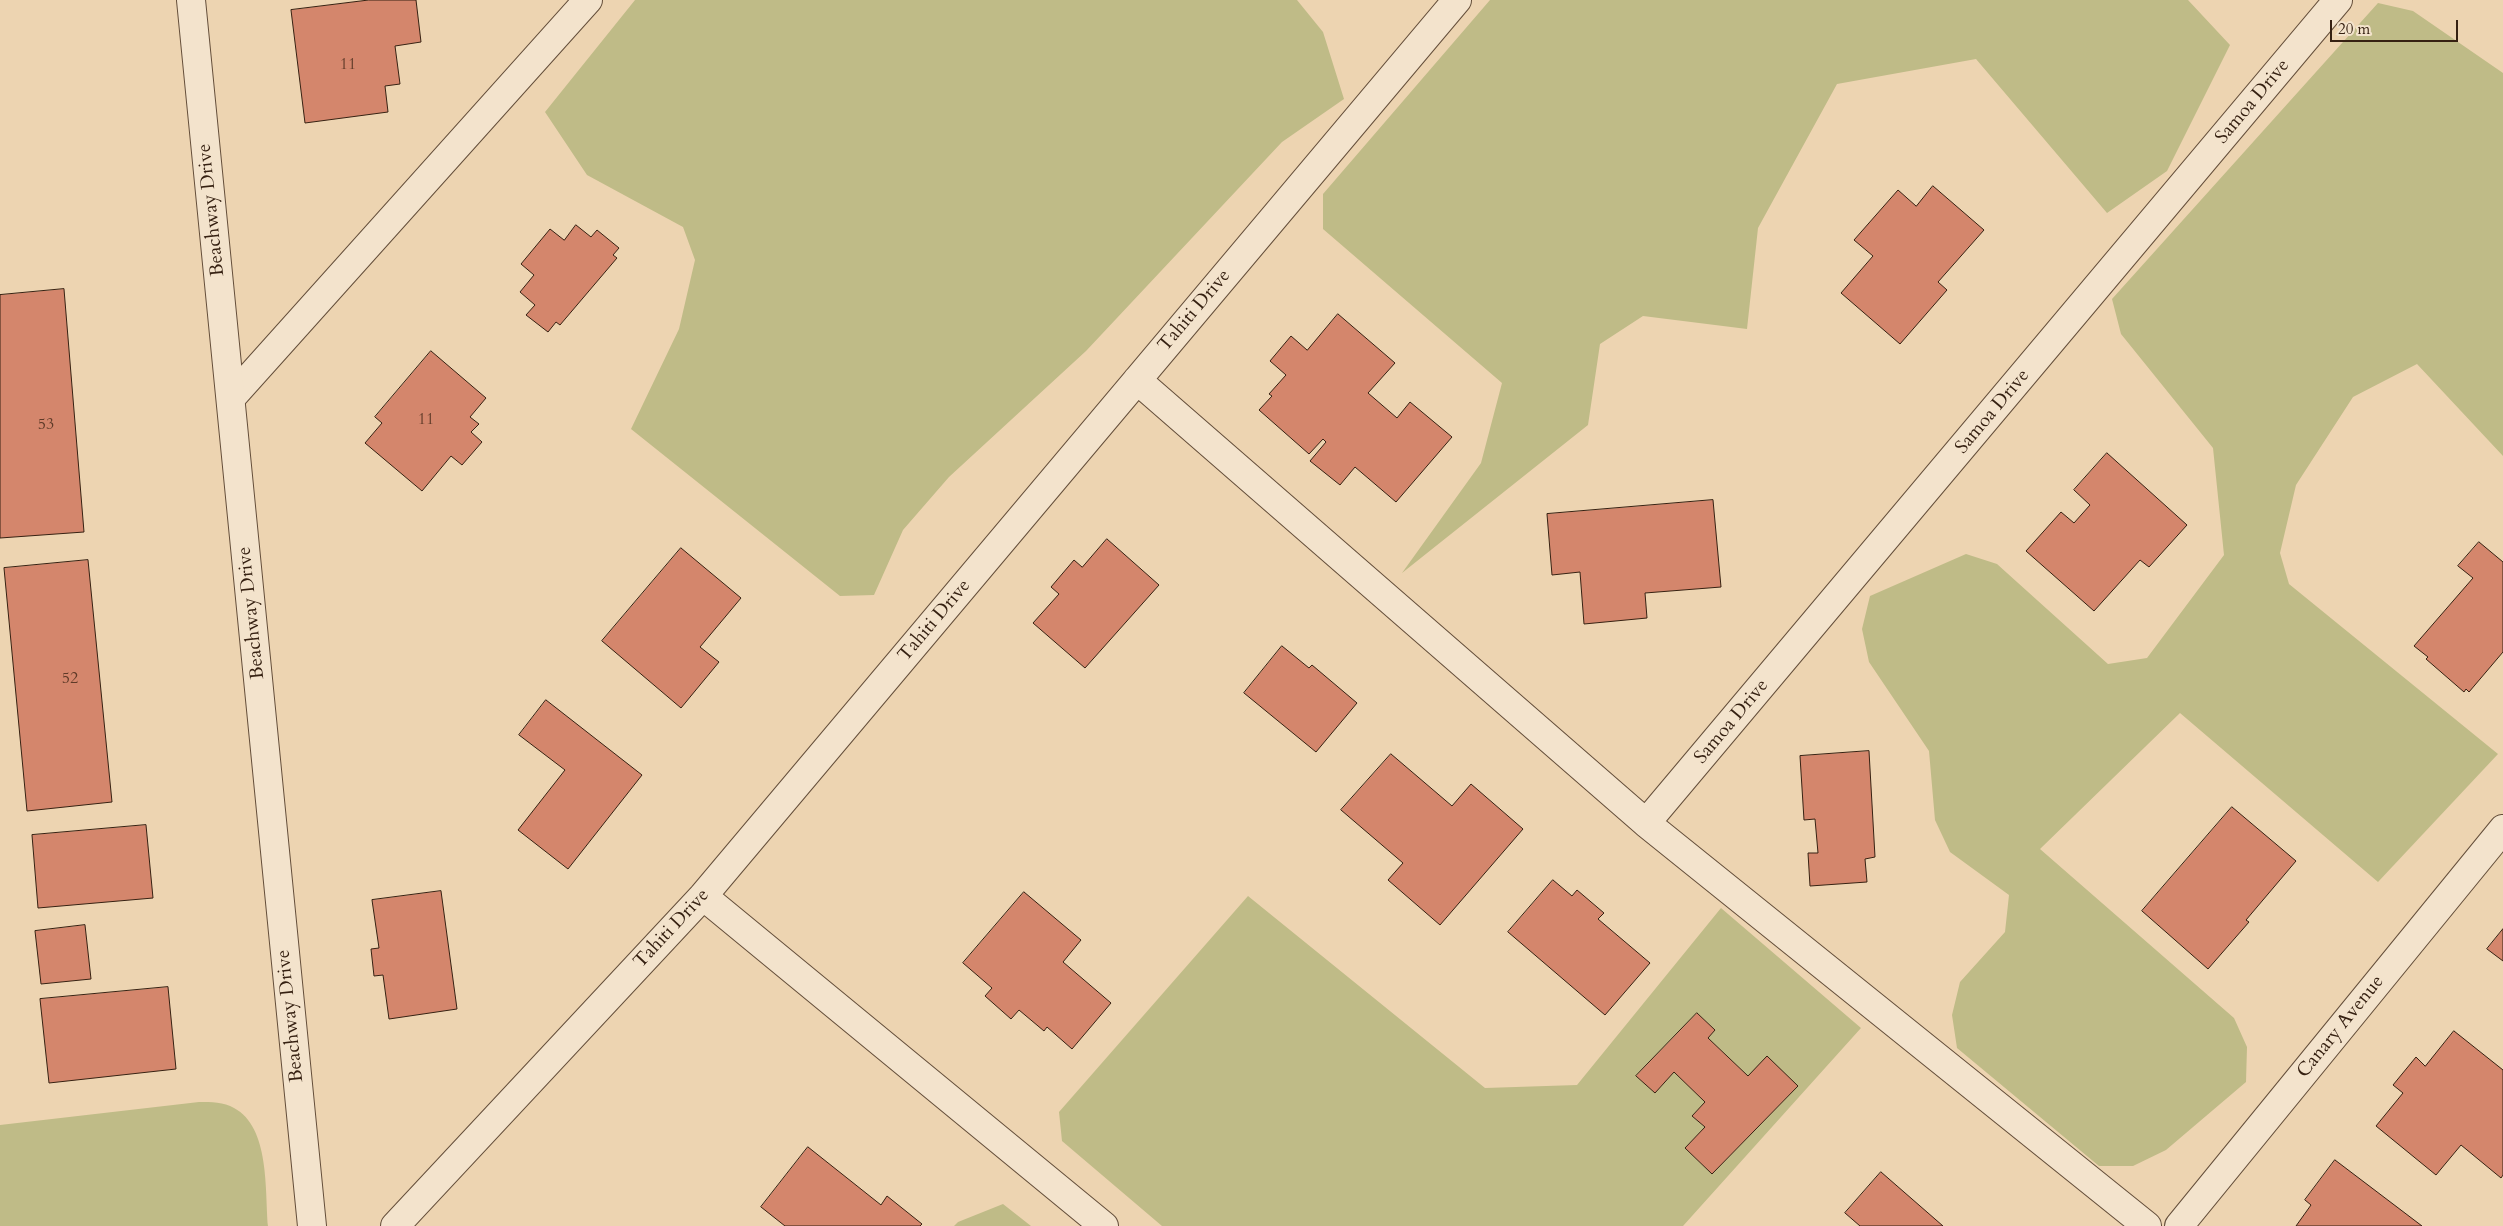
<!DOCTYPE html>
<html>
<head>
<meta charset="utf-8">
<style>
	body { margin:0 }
	#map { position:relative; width:2503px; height:1226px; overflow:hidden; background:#edd4b1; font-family:Cardo,serif }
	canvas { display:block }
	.scale { position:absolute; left:2330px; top:20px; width:128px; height:22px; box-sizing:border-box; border:2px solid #362112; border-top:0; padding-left:6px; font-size:15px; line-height:18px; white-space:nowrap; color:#362112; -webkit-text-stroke:4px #f3e3cc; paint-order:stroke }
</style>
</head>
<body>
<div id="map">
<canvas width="2503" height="1226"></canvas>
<div class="scale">20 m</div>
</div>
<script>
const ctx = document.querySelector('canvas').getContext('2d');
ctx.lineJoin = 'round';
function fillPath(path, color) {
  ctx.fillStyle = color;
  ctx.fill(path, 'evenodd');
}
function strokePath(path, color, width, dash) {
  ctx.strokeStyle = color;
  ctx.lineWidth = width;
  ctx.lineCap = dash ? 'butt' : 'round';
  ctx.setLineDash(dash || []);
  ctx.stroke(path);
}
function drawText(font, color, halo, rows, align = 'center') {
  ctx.font = font + ' Cardo,serif';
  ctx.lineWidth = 4;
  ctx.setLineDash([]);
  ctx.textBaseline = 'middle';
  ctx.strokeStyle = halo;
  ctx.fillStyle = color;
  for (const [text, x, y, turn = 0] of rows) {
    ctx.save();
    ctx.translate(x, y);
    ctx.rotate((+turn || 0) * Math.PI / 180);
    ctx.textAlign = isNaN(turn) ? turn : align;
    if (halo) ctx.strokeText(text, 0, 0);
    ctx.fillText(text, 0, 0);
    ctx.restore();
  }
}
fillPath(new Path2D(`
	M635 0H1297L1323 32 1344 99 1282 142 1086 351 949 477 903 530 874 595 840 596 631 429 679 329 695 260 683 227 587 175 545 112Z
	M1490 0H2188L2230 45 2167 171 2107 213 1976 59 1837 84 1758 228 1747 329 1643 316 1600 344 1588 425 1402 573 1481 463 1502 383 1323 229V194Z
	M2378 3 2413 11 2503 73V456L2417 364 2353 397 2296 485 2280 553 2289 584 2498 754 2378 882 2180 713 2040 849 2234 1018 2247 1047 2246 1082 2166 1150 2133 1166H2099L1957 1048 1952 1015 1960 982 2005 932 2009 895 1950 852 1935 820 1929 751 1869 662 1862 629 1870 596 1966 554 1997 564 2108 664 2147 658 2224 555 2213 448 2121 334 2112 299Z
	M1248 896 1485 1088 1577 1085 1721 908 1861 1028 1683 1226H1162L1062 1141 1059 1112ZM1697 1013 1715 1030 1708 1038 1748 1076 1798 1086 1712 1174 1685 1148 1705 1127 1692 1116 1705 1102 1674 1072 1655 1093 1636 1076Z
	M199 1102C211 1102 224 1102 234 1108 270 1127 265 1191 268 1226H0V1125Z
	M1003 1204 1031 1226H954L958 1222Z`), '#bfbb87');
const building = new Path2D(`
	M369 0H416L421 42 395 46 400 84 385 86 388 112 305 123 291 10Z
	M1933 186 1984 230 1938 282 1947 290 1900 344 1841 293 1873 256 1854 240 1898 190 1916 206Z
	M576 225 591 237 597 230 619 248 613 255 617 258 560 325 556 322 548 332 526 315 535 305 520 292 534 275 521 264 550 229 564 240Z
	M64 289 84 532 0 538V295Z
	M1338 314 1395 363 1368 393 1397 418 1410 402 1452 437 1396 502 1355 467 1340 485 1310 461 1326 442 1323 439 1309 454 1259 410 1272 396 1269 394 1286 375 1270 361 1291 336 1307 350Z
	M431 351 486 398 470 417 479 424 471 432 482 442 462 465 451 456 422 491 365 443 382 423 375 417Z
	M2107 453 2187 525 2149 567 2140 560 2094 611 2026 551 2061 512 2074 523 2090 505 2074 490Z
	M1713 500 1721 587 1645 593 1647 618 1584 624 1580 572 1552 575 1547 514Z
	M1107 539 1159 585 1085 668 1033 623 1059 594 1051 587 1074 560 1082 567Z
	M2479 542 2503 562V652L2469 692 2466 689 2464 692 2426 659 2428 657 2414 646 2473 578 2458 566Z
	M681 548 741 598 700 647 719 662 681 708 602 641Z
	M88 560 112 802 27 811 4 568Z
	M1282 646 1309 668 1312 665 1357 703 1316 752 1244 693Z
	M546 700 642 775 568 869 518 830 565 770 519 735Z
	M1869 751 1875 857 1865 859 1867 882 1810 886 1808 853H1818L1815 819 1804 820 1800 756Z
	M1391 754 1452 806 1471 784 1523 829 1440 925 1388 880 1403 863 1341 810Z
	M2232 807 2296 861 2246 920 2249 922 2208 969 2142 911Z
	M146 825 153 898 38 908 32 835Z
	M1553 880 1572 896 1577 890 1604 913 1598 919 1650 963 1605 1015 1508 932Z
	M441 891 457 1009 389 1019 383 975 374 976 371 949 379 948 372 900Z
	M1024 892 1081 940 1063 962 1111 1003 1072 1049 1047 1027 1044 1031 1019 1010 1011 1019 985 996 992 988 963 963Z
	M85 925 91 979 41 984 35 931Z
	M2503 929V961L2487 949Z
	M168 987 176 1069 49 1083 40 999Z
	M1697 1013 1715 1030 1708 1038 1748 1076 1767 1056 1798 1086 1712 1174 1685 1148 1705 1127 1692 1116 1705 1102 1674 1072 1655 1093 1636 1076Z
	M2454 1031 2503 1070V1175L2501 1178 2461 1145 2436 1175 2376 1126 2403 1093 2393 1085 2416 1057 2425 1066Z
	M808 1147 881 1205 887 1196 922 1224 920 1226H785L761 1207Z
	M2335 1160 2422 1226H2296L2311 1205 2305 1200Z
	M1881 1172 1943 1226H1860L1845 1213Z`);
fillPath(building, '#d4866c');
strokePath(building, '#362112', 1);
const minor = new Path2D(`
	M1137 380 1646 823 2147 1226
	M231 398 588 0
	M1646 823 2338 0
	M703 896 1104 1226
	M395 1226 703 896 1457 0
	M2179 1226 2503 829`);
const tertiary = new Path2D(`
	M191 0 312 1226`);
strokePath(minor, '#644e3a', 30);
strokePath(tertiary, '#644e3a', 30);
strokePath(minor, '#f3e3cc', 28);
strokePath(tertiary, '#f3e3cc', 28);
drawText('16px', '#5e3a28', null, [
	["11",348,65],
	["11",426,420],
	["53",46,425],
	["52",70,679]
]);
drawText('19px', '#362112', '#f3e3cc', [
	["Samoa Drive",2253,102,-50],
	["Beachway Drive",212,210,-96],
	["Tahiti Drive",1195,311,-50],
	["Samoa Drive",1993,412,-50],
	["Beachway Drive",252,613,-96],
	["Tahiti Drive",935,621,-50],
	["Samoa Drive",1732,722,-50],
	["Tahiti Drive",672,929,-47],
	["Beachway Drive",291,1016,-96],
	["Canary Avenue",2341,1027,-51]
]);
</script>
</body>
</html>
